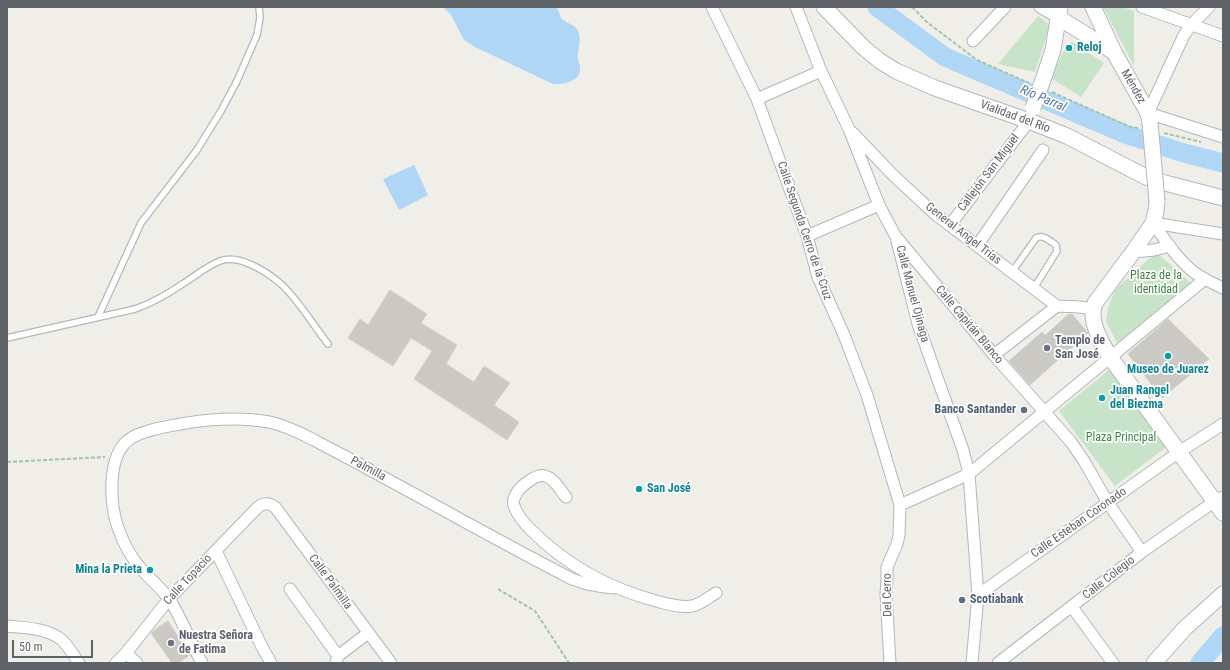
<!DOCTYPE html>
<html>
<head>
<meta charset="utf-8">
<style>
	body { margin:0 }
	#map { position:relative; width:1230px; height:670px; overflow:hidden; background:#efeee8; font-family:"Roboto Condensed",sans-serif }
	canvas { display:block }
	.frame { position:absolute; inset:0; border:8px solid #5f6266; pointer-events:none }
	.scale { position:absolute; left:12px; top:640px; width:81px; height:18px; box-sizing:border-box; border:2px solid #5f6266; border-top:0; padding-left:5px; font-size:12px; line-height:14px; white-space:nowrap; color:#5f6266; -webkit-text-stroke:3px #fff; paint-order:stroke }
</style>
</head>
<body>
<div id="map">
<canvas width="1230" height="670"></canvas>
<div class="frame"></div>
<div class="scale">50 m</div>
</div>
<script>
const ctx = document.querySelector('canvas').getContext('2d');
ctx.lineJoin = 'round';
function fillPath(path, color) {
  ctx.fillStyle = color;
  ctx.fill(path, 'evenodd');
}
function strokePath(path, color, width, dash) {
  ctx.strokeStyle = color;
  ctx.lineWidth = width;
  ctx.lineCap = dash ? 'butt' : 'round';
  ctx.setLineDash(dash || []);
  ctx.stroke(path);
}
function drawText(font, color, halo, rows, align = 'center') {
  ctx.font = font + ' "Roboto Condensed",sans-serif';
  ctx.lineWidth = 3.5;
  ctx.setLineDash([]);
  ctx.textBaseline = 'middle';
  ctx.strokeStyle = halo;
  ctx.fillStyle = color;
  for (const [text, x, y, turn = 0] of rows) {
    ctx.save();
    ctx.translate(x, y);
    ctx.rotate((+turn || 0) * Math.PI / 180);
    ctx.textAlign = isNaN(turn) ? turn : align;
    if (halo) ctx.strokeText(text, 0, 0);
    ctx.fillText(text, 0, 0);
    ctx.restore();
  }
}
fillPath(new Path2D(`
	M1103 7H1122L1134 11V66Z
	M1038 16 1050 25 1035 72 998 64Z
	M1072 42 1104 63 1081 97 1051 78 1066 46Z
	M1156 252 1192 284 1117 343 1106 321 1108 308 1115 290Z
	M1110 369 1169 445 1115 486 1059 411Z`), '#c7e4c8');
fillPath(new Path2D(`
	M443 7H556C560 11 559 17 563 20 568 24 575 24 578 31 582 39 578 47 578 55 577 60 581 66 580 70 579 82 562 85 553 84L475 47 464 40 451 15Z
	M414 165 428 195 399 210 383 179Z`), '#b0d6f6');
strokePath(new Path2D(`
	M877 7 945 57 1125 134 1184 153 1223 163
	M1200 663 1223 636`), '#b0d6f6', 19);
const building = new Path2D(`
	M390 290 427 314 421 323 457 345 446 364 474 382 484 366 510 383 494 405 519 422 507 440 414 379 432 351 411 338 393 366 348 338 360 319 368 325Z
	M1069 314H1072L1088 333 1030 385 1009 361 1042 332 1045 335Z
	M1168 319 1209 359 1162 398 1128 354Z
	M168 621 190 655 178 663H172L151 633Z`);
fillPath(building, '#cbc9c4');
strokePath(building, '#d3d0c6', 1);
const lane = new Path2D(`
	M1012 272 1036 238C1043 234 1050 241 1056 245L1057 251 1034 288
	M98 317 141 223 197 150 221 111 237 81 257 35 260 18 259 7
	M7 338 135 309C153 303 168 294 184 283 195 276 207 266 220 261 239 254 266 271 281 284 297 298 314 326 328 344`);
const street = new Path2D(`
	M712 7 757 99 807 236 818 277 844 335 867 395 900 505 899 535 897 544 887 567V578L886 594 890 663
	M796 7 821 71 849 129 879 205 896 237 918 324 963 450 969 474 978 595 972 663
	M1040 7 1059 18
	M1142 7 1223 36
	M1209 7 1192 24 1184 35 1148 113 1223 137
	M973 41 1005 7
	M757 99 821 71
	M853 133 893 175 935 214 1057 306 1080 307 1093 309
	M1153 223C1165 240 1178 260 1195 273 1204 279 1214 284 1223 288
	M1153 223 1223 234
	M950 225 1029 121
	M807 236 879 205
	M898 239 994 355 1071 442 1084 461 1108 503 1142 552
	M977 246 1043 150
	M1133 252 1154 250 1170 246
	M994 355 1057 306
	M566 497C560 490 554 478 545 476 536 473 518 488 515 496 513 500 513 505 515 508 518 517 525 524 531 530 567 566 608 588 656 601 668 604 680 608 692 606 701 604 709 597 716 593
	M900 505 969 474 1205 279
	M216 551 262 647 271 663
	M290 589 338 656
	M978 595 1179 452 1223 424
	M1072 607 1113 663
	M7 626C25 628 47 628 62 640 68 646 74 656 79 663
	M126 653 137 663
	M336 662 338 656 368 633
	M116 663 126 653 169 599 257 508C263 503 268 502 275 507L391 663
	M202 663C191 643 181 618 170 600 162 589 151 580 142 570 131 558 122 540 117 525 110 502 108 461 125 443 133 435 144 432 155 429 192 421 231 415 269 422 285 425 300 433 314 440 332 450 351 459 370 470 437 506 504 544 572 579 587 585 598 587 614 588
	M998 663 1142 552 1215 501 1223 497`);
const secondary = new Path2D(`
	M824 7 864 48 880 61 896 71 935 88 1029 121 1067 136 1146 177 1165 183 1223 198
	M1093 7 1114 52 1148 113 1150 123
	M1059 18 1114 52
	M1045 74 1053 50 1060 7
	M1157 201 1156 211 1153 223 1133 252 1095 303C1088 320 1101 342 1110 357L1223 513
	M1154 663 1184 629 1223 594`);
strokePath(lane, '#b4b7ba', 8);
strokePath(street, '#b4b7ba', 13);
strokePath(secondary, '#b4b6ba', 17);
strokePath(new Path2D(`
	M912 7 928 23 977 60 1029 83
	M1052 92 1130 127 1138 128
	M1164 133 1201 142
	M7 462 105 457
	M498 589 535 611 569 663`), '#a0c4ac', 2, [4, 2]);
strokePath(lane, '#fff', 5.5);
strokePath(street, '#fff', 11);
strokePath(secondary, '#fff', 15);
const secondaryBridge = new Path2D(`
	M1033 108 1045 74
	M1150 123 1157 201`);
strokePath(secondaryBridge, '#b4b6ba', 17, []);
strokePath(secondaryBridge, '#fff', 15);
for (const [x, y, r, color] of [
	[1069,48,4,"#0f9aa8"],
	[1047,348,4,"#6b7280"],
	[1168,356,4,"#0f9aa8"],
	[1102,398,4,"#0f9aa8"],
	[1024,410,4,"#5c6f8a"],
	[639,489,4,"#0f9aa8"],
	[150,570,4,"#0f9aa8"],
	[962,600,4,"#5c6f8a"],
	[171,643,4,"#6b7280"]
]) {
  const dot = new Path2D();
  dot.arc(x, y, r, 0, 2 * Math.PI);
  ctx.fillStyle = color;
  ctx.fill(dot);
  strokePath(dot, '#fff', 1.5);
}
drawText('bold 12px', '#0d838f', '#fff', [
	["Reloj",1077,48],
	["Museo de Juarez",1168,370,"center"],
	["Juan Rangel",1110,391],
	["del Biezma",1110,405],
	["San José",647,489],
	["Mina la Prieta",142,570,"right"]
], 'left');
drawText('12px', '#5f6266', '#fff', [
	["Méndez",1133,87,60],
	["Vialidad del Río",1015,117,20],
	["Callejón San Miguel",989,173,-53],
	["Calle Segunda Cerro de la Cruz",804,231,71],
	["General Angel Trías",963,234,38],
	["Calle Manuel Ojinaga",912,294,75],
	["Calle Capitán Blanco",969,325,50],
	["Palmilla",368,469,28],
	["Calle Esteban Coronado",1079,523,-35],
	["Calle Colegio",1109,578,-38],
	["Calle Topacio",188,580,-47],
	["Calle Palmilla",330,582,54],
	["Del Cerro",888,595,-91]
]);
drawText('12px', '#408444', '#fff', [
	["Plaza de la",1156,276],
	["identidad",1156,290],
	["Plaza Principal",1121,438]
]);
drawText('bold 12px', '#5b616d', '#fff', [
	["Templo de",1055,341],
	["San José",1055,355],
	["Nuestra Señora",179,636],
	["de Fatima",179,650]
], 'left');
drawText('bold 12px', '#4e5e75', '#fff', [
	["Banco Santander",1016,410],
	["Scotiabank",970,600,"left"]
], 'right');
drawText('italic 13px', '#4e78a7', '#fff', [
	["Río Parral",1043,99,23]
]);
</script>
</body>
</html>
